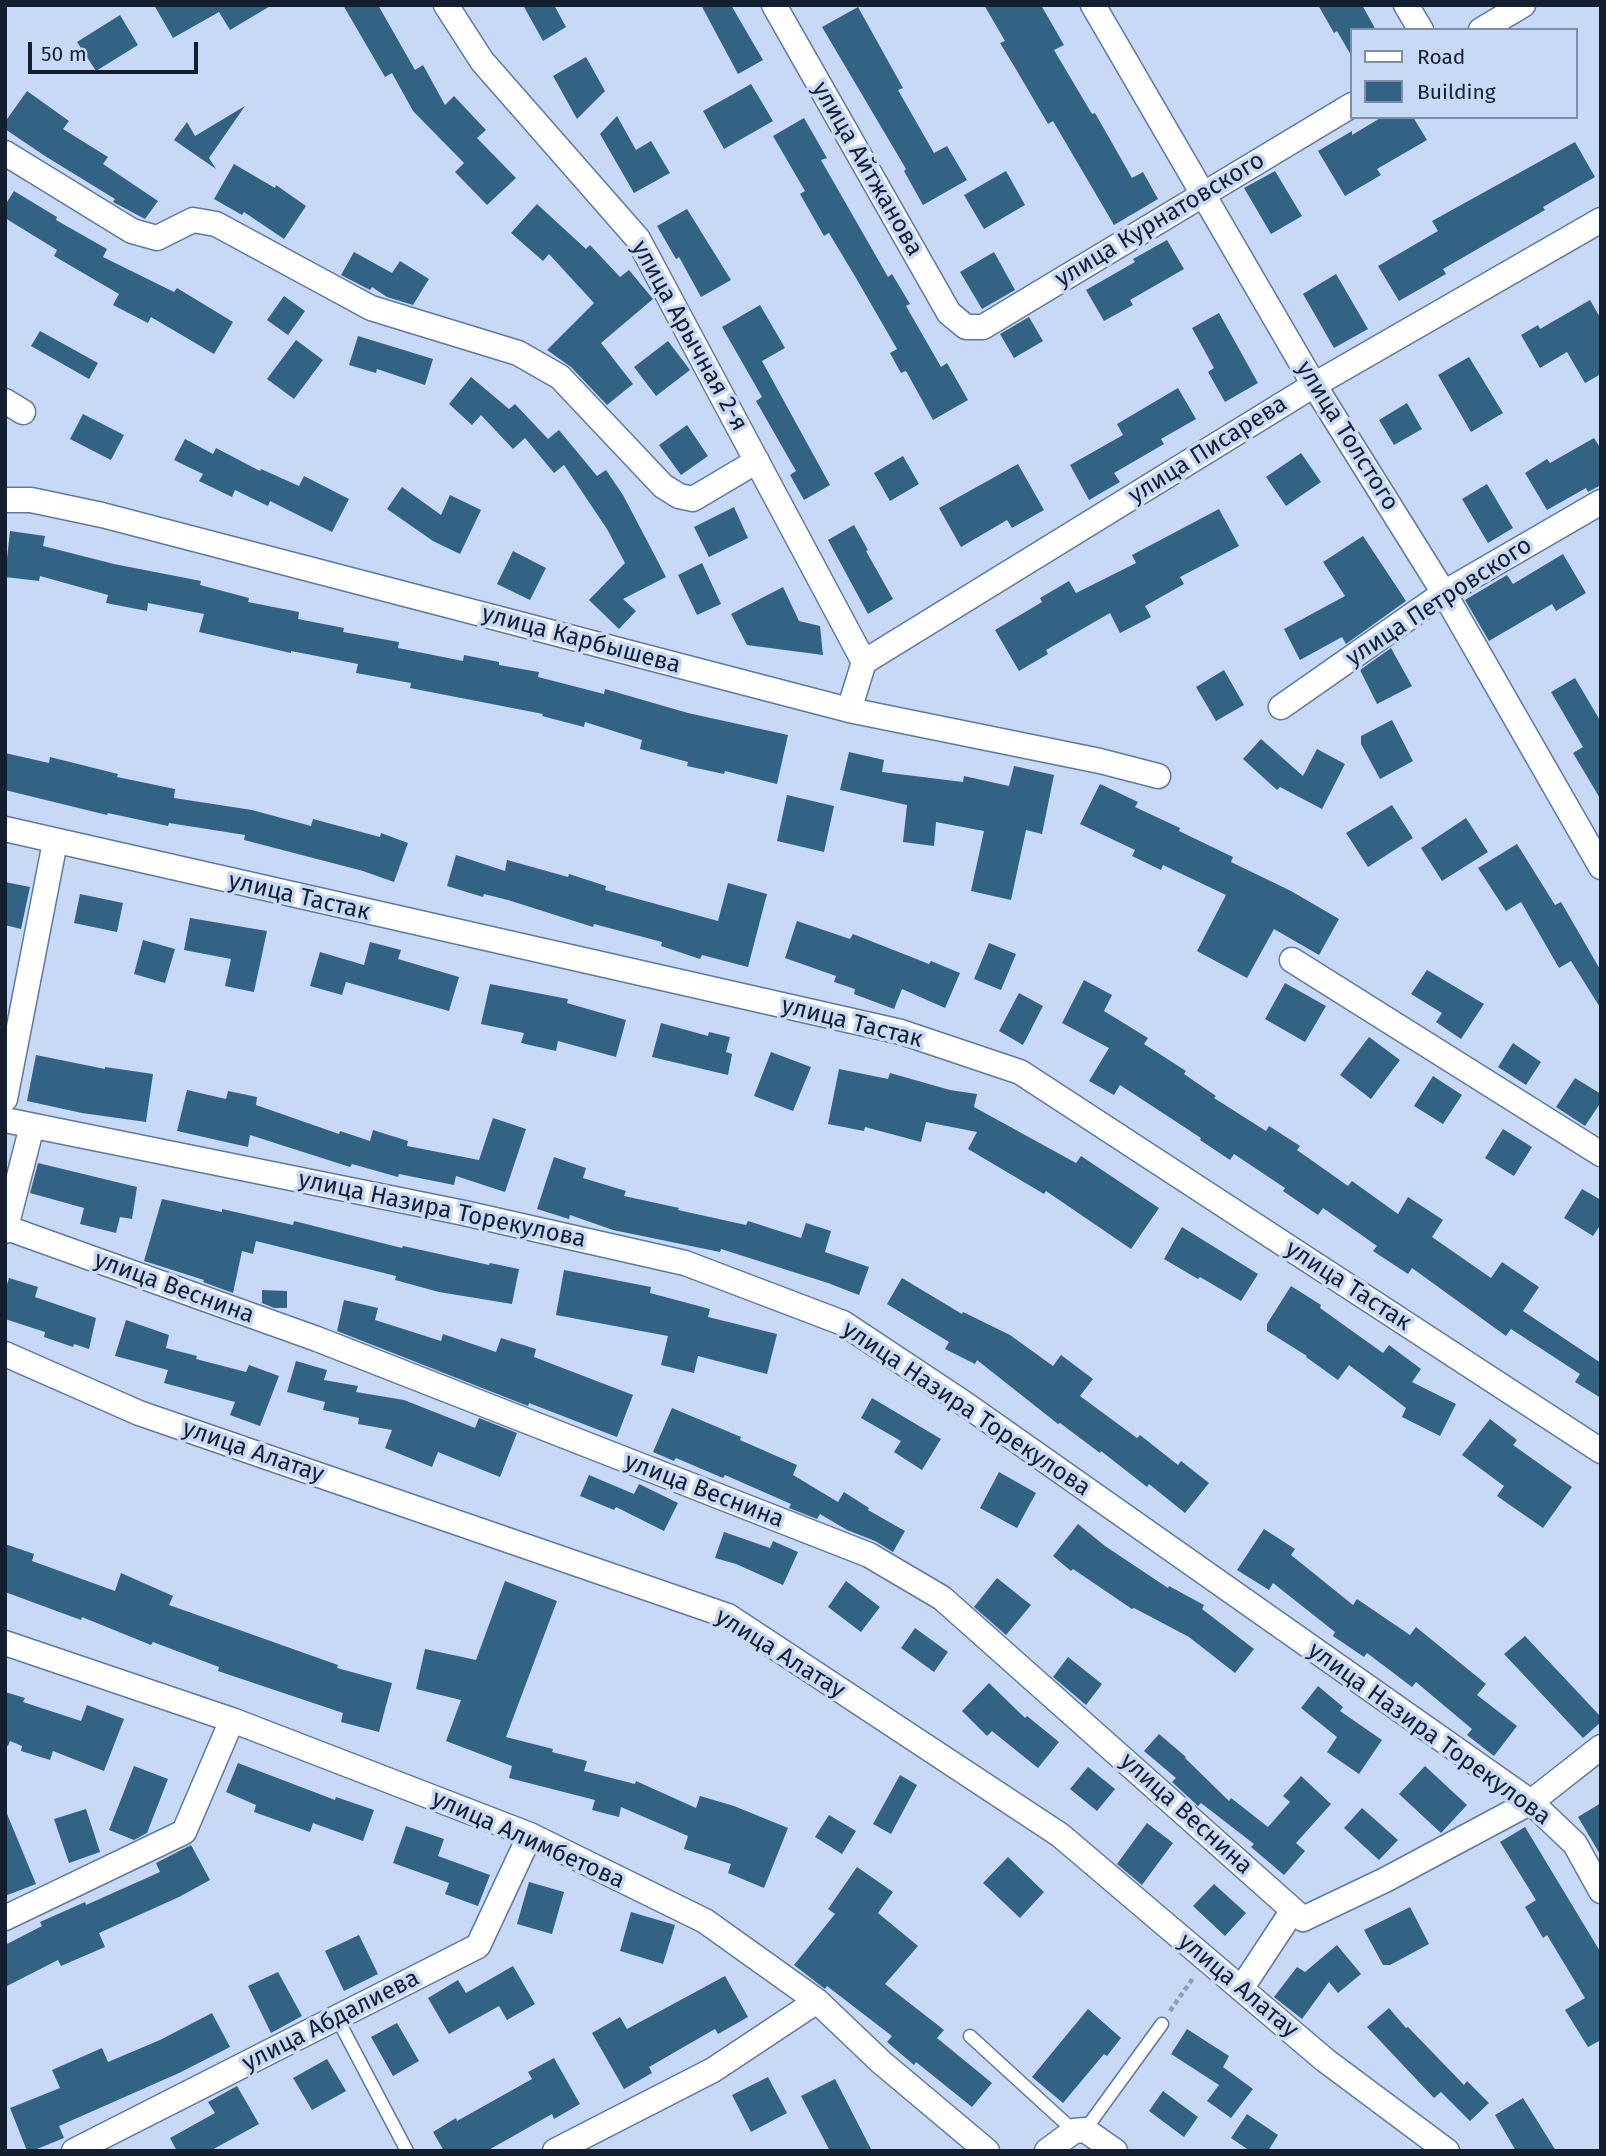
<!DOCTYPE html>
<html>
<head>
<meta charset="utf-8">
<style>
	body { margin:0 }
	#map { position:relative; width:1606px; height:2156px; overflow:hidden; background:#c7d9f6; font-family:"Fira Sans",sans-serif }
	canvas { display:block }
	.frame { position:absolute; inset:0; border:7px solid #131e2f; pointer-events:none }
	.legend { position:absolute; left:1350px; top:28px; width:228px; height:91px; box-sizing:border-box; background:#c7d9f6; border:2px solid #7f8ea6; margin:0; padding:9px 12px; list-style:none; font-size:21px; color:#131e2f }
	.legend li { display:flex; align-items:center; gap:14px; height:35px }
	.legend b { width:35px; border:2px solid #7f8ea6 }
	.scale { position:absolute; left:28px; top:42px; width:170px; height:32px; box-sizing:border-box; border:4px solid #131e2f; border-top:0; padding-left:9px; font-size:21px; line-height:24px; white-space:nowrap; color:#131e2f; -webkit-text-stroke:5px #c7d9f6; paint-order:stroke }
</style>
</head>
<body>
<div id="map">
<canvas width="1606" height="2156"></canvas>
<div class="frame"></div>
<ul class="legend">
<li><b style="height:9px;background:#fff"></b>Road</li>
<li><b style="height:19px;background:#336384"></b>Building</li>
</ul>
<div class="scale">50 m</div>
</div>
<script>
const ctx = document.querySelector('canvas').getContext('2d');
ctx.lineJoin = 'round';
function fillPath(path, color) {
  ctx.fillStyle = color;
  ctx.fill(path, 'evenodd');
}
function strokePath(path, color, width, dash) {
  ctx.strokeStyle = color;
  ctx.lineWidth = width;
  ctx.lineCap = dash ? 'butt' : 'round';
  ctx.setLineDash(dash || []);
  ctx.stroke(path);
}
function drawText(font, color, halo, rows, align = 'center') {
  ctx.font = font + ' "Fira Sans",sans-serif';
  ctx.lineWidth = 7;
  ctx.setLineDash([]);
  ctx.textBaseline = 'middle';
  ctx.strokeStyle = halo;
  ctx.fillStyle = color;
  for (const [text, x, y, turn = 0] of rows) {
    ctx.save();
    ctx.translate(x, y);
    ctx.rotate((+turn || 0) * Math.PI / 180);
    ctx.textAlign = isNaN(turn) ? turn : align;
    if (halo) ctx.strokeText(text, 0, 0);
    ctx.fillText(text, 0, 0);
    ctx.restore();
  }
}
fillPath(new Path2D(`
	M154 5H272L230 30 219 12 173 38Z
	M343 5H378L415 70 423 65 445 105 454 96 486 130 477 138 516 178 487 205 455 172 464 163 413 111 392 73 385 77Z
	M523 5H554L566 27 543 41Z
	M701 5H731L763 60 738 74Z
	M984 5H1041L1064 45 1054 50 1092 114 1095 113 1132 178 1143 172 1158 199 1114 225 1053 121 1048 124 1017 71 1000 43 1005 41Z
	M1318 5H1362L1376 30H1352V57L1337 31 1334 33Z
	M858 7 903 88 898 90 934 153 947 146 967 180 923 205 904 171 906 169 822 27Z
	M120 15 138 45 96 71 77 42Z
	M586 57 605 91 577 119 553 76Z
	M751 84 773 121 724 149 703 111Z
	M27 91 69 121 63 129 108 157 103 164 158 201 145 219 113 202 115 199 45 156 5 129V122Z
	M245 106 209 158 216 169 174 140 187 122 195 136Z
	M617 116 636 150 651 141 670 173 634 193 600 134Z
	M1382 117H1413L1427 140 1377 169 1381 175 1345 196 1318 151 1352 131V135Z
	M804 118 827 158 821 160 888 277 892 274 910 304 906 306 941 367 947 363 968 400 933 420 906 371 901 373 890 353 897 349 856 278 829 233 824 236 800 194 805 191 773 136Z
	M1575 142 1595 177 1543 207 1545 210 1443 269 1446 274 1399 301 1378 266 1438 231 1432 221Z
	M234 164 275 188 276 185 306 206 284 239 244 212 242 215 214 199Z
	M1006 171 1025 205 984 229 964 195Z
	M1275 171 1302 216 1271 234 1244 188Z
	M14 191 57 217 56 220 107 249 103 257 174 292 177 288 233 322 214 354 151 317 148 323 113 305 119 294 54 256 57 250 5 218V205Z
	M537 204 586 249 590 245 620 277 629 270 653 299 601 343 633 384 607 405 571 367 547 350 594 303 549 254 543 261 511 233Z
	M687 209 731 280 701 297 679 257 676 259 657 226Z
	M1167 240 1184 269 1130 300 1133 305 1104 321 1086 290 1135 262 1133 259Z
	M354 252 392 273 400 261 429 279 413 305 387 297 372 287 370 290 341 275Z
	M994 252 1015 290 982 309 960 272Z
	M1336 274 1368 329 1334 348 1303 294Z
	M284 296 305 311 288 335 267 320Z
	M1590 300 1601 319V374L1585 383 1567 352 1540 368 1521 335 1538 325 1540 329Z
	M760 305 785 348 762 361 830 485 804 500 790 475 796 471 756 401 762 397 722 327Z
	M1219 313 1258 383 1225 402 1208 372 1214 368 1192 328Z
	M1029 317 1043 341 1014 358 1000 334Z
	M40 331 98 363 89 379 31 346Z
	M358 336 433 359 425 385 377 369 376 373 349 365Z
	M296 340 323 360 294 399 267 379Z
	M668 341 690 370 656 396 634 367Z
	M1469 357 1503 413 1471 432 1438 375Z
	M471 377 509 409 515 404 548 439 559 430 597 476 606 470 623 495 666 577 623 599 636 611 619 629 589 600 625 563 607 529 564 465 554 473 525 438 513 449 481 415 472 425 449 404Z
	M1178 388 1196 419 1161 439 1164 444 1114 473 1120 482 1089 500 1070 465 1123 435 1117 424Z
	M1407 403 1422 429 1394 445 1379 420Z
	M83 414 124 435 111 460 70 439Z
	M687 425 708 456 681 475 659 445Z
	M1594 438 1601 449V485L1588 492 1586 488 1547 510 1525 473 1547 459 1550 463Z
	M185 439 213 454 216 448 260 471 261 469 299 486 304 476 349 499 332 532 270 501 268 506 235 490 232 497 199 481 203 474 174 460Z
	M1301 453 1321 482 1286 506 1266 477Z
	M903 456 919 484 890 501 874 473Z
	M1018 464 1044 510 1012 528 1007 520 961 547 939 508Z
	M1487 484 1513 528 1488 543 1462 499Z
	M402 487 441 515 450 495 481 510 460 554 433 541 387 509Z
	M734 507 748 538 709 557 694 527Z
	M1219 509 1239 546 1180 577 1184 584 1145 606 1151 617 1120 633 1110 613 1046 650 1048 654 1019 671 995 630 1042 602 1040 598 1069 581 1076 593 1136 563 1132 555Z
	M854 525 868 550 866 551 893 599 868 614 828 540Z
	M10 531 45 536 43 546 114 564 201 581 200 585 249 598 248 602 299 612 298 619 344 628 343 632 399 642 398 648 463 661 464 655 499 662V665L539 672 538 677 604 694 605 689 688 713 788 735 777 784 725 771 724 774 687 766 688 762 640 749 642 740 585 722 584 727 542 716 543 714 410 688 411 683 356 673 358 664 291 651V653L199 632 204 614 148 603 147 611 106 603 108 595 40 576 39 581 5 577Z
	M1363 536 1406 601 1346 644 1342 637 1300 660 1284 629 1345 596 1323 562Z
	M513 551 546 568 530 600 497 584Z
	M1563 554 1586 593 1556 611 1552 604 1489 641 1465 600 1507 575 1513 584Z
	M702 563 721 604 697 615 678 575Z
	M783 587 799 621 820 626 823 655 747 645 731 614Z
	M1391 648 1412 686 1377 704 1360 670Z
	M1224 670 1244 705 1216 721 1196 687Z
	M1575 678 1601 722V800L1573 753 1583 747 1551 692Z
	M1392 720 1413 761 1380 779 1361 744V736Z
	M1261 739 1303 776 1317 749 1345 764 1322 809 1280 787 1277 790 1243 759Z
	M849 752 884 760 882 772 963 782 964 776 1009 786 1014 766 1054 775 1042 834 1026 830 1011 900 971 891 984 831 936 822 934 846 903 842 907 805 840 790Z
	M5 753 49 763 50 757 118 774 117 777 175 789 174 798 252 810 311 826 313 819 380 837 381 833 408 843 394 882 363 871 244 840 245 835 169 823 168 826 108 813 107 815 5 790Z
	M1100 784 1138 802 1135 807 1180 828 1179 831 1233 857 1231 862 1291 891 1339 919 1319 955 1274 929 1247 978 1197 951 1226 895 1163 865 1161 870 1132 856 1135 850 1080 824Z
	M787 795 834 806 824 852 777 841Z
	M1392 805 1413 838 1368 867 1346 833Z
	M1466 818 1488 852 1442 881 1421 848Z
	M1517 844 1555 905 1561 902 1601 971V1009L1571 961 1559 968 1521 902 1506 911 1478 868Z
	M456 855 505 871 507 860 568 877 569 874 606 886 605 890 718 921 728 883 767 894 748 967 702 955 700 959 661 946 662 942 594 924 593 927 508 900 484 894 483 897 447 886Z
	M5 882 30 887 21 929 5 925Z
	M80 894 123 903 117 932 74 923Z
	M190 918 267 931 254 992 225 986 231 959 184 950Z
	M797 921 850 939 853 934 929 964 931 961 960 973 945 1008 902 989 894 1009 854 994 855 989 834 982 836 976 785 958Z
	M143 940 175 949 165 983 134 974Z
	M370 942 401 950 398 959 459 977 449 1011 346 982 342 995 310 986 320 952 364 965Z
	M989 943 1016 954 1001 990 974 979Z
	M1427 970 1484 1004 1461 1039 1436 1022 1442 1013 1411 994Z
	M1084 980 1112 995 1104 1011 1148 1038 1144 1044 1186 1071 1184 1074 1216 1096 1214 1098 1266 1131 1269 1126 1300 1146 1297 1150 1348 1186 1352 1181 1398 1214 1408 1197 1443 1220 1432 1237 1491 1278 1502 1262 1539 1287 1523 1311 1601 1363V1398L1575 1382 1580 1374 1511 1329 1506 1336 1412 1268 1408 1274 1373 1251 1377 1246 1323 1208 1318 1215 1283 1191 1285 1188 1234 1154 1230 1160 1200 1140 1201 1138 1120 1085 1114 1095 1089 1081 1109 1048 1062 1023Z
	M1285 983 1326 1006 1305 1042 1265 1019Z
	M490 984 568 999 567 1003 626 1020 616 1057 558 1041 556 1051 521 1043 524 1033 481 1024Z
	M1019 993 1043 1006 1023 1045 999 1031Z
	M661 1023 708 1036 709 1032 730 1037 726 1052 732 1054 728 1075 652 1057Z
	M1369 1037 1400 1060 1371 1099 1340 1075Z
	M1513 1043 1541 1062 1526 1085 1498 1067Z
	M771 1052 811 1067 793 1111 754 1096Z
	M36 1055 105 1069V1067L153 1074 146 1122 82 1113 27 1101Z
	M839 1069 888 1079 890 1073 950 1090 977 1094 974 1107 1076 1163 1081 1156 1159 1208 1131 1249 1046 1191 1044 1194 968 1149 977 1132 926 1122 921 1142 865 1127 864 1131 828 1124Z
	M1433 1076 1462 1095 1443 1124 1414 1106Z
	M1575 1078 1601 1094V1102L1585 1126 1556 1107Z
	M187 1090 226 1099 228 1091 257 1097 256 1105 339 1134 340 1131 370 1141 373 1130 408 1141 407 1146 479 1160 493 1118 526 1129 505 1192 456 1176 454 1185 399 1174 398 1177 352 1164 350 1167 250 1135 248 1147 177 1131Z
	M1503 1129 1532 1147 1514 1176 1485 1158Z
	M554 1157 586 1168 583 1178 626 1191 624 1196 679 1208 678 1210 746 1225 748 1221 801 1238 806 1223 831 1231 825 1252 869 1267 859 1295 828 1283 721 1249 720 1252 613 1230 570 1215 569 1219 537 1209Z
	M38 1163 137 1187 132 1219 120 1217 116 1233 80 1224 84 1208 30 1193Z
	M1582 1189 1601 1200V1224L1593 1236 1564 1218Z
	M162 1199 222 1212V1209L293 1225 294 1221 402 1248 403 1246 489 1265 490 1263 519 1269 512 1304 439 1292 395 1280 396 1276 256 1241 253 1254 242 1251 233 1293 203 1282 204 1280 144 1261Z
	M1182 1227 1258 1274 1241 1301 1200 1277 1198 1279 1164 1259Z
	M564 1270 651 1287 650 1293 710 1309 708 1317 777 1334 767 1374 698 1356 694 1373 661 1365 668 1336 556 1315Z
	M9 1278 38 1287 35 1297 96 1318 89 1349 74 1344 73 1347 44 1337 45 1332 5 1319V1291Z
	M902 1278 962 1314 963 1312 1010 1335 1053 1366 1061 1355 1093 1379 1080 1396 1137 1438 1140 1435 1178 1465 1181 1461 1209 1483 1185 1513 1149 1484 1147 1487 1101 1451 1100 1453 1060 1423 1058 1424 977 1360 975 1364 945 1349 949 1342 887 1304Z
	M1291 1286 1321 1305 1320 1308 1383 1353 1389 1345 1421 1369 1412 1382 1456 1404 1440 1436 1402 1417 1406 1408 1349 1365 1338 1380 1306 1357 1307 1356 1267 1331V1324Z
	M262 1290 287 1291V1308H274L262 1303Z
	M344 1300 378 1308 375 1320 441 1341 443 1334 496 1352 501 1338 536 1349 534 1357 633 1395 617 1437 529 1403 528 1406 337 1331Z
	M126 1320 169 1335 166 1348 197 1356 196 1359 246 1372 249 1365 279 1376 260 1426 230 1415 235 1402 164 1383 168 1370 115 1356Z
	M296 1361 327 1370 324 1380 358 1386 356 1392 404 1400 475 1428 479 1418 517 1433 500 1477 438 1452 432 1467 385 1448 392 1430 358 1424 359 1418 323 1410 325 1402 287 1392Z
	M872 1398 941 1439 922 1470 894 1452 901 1441 861 1418Z
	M672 1408 741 1437 740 1440 797 1465 793 1475 838 1502 844 1492 869 1508 868 1510 905 1531 893 1552 875 1541 847 1530 820 1514 817 1519 789 1508 791 1504 725 1475 723 1478 676 1458 674 1461 653 1452Z
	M1490 1419 1517 1440 1513 1445 1572 1487 1543 1528 1497 1496 1504 1486 1462 1455Z
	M999 1472 1036 1493 1017 1528 980 1508Z
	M589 1475 634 1494 639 1484 678 1503 664 1531 616 1507 614 1510 580 1496Z
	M1078 1524 1105 1546 1168 1588 1169 1586 1204 1605 1202 1609 1254 1649 1235 1673 1189 1637 1134 1608 1132 1609 1073 1569 1071 1571 1053 1556Z
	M1264 1529 1295 1549 1291 1555 1353 1605 1357 1599 1410 1635 1416 1627 1486 1684 1477 1695 1517 1726 1494 1756 1467 1735 1472 1729 1416 1682 1412 1687 1367 1653 1364 1657 1333 1636 1335 1632 1273 1583 1269 1590 1237 1570Z
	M724 1532 770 1548 773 1541 798 1552 783 1585 736 1564 715 1558Z
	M5 1544 34 1554 32 1561 115 1591 121 1573 173 1596 169 1605 338 1665 337 1668 392 1683 379 1732 341 1722 343 1713 218 1671 219 1667 153 1642 151 1645 82 1617 81 1620 5 1592Z
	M997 1578 1031 1605 1006 1635 974 1607Z
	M505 1581 557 1601 506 1737 553 1749 552 1752 587 1761 584 1771 635 1784 636 1781 696 1808 700 1796 734 1806 788 1828 764 1888 728 1873 731 1864 684 1849 688 1836 621 1807 619 1817 592 1810 595 1800 509 1778 512 1766 446 1741 461 1700 416 1689 425 1649 476 1660Z
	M846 1581 880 1607 861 1632 828 1607Z
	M915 1628 948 1652 934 1672 901 1648Z
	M1525 1636 1601 1717V1722L1583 1738 1504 1654Z
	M1068 1657 1102 1684 1086 1705 1053 1677Z
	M989 1683 1025 1718 1027 1716 1059 1742 1038 1768 992 1731 987 1736 962 1711Z
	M1318 1686 1343 1707 1340 1711 1382 1740 1359 1774 1327 1752 1337 1737 1301 1708Z
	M5 1692 25 1698 23 1702 81 1721 87 1705 124 1719 104 1771 53 1751 50 1760 21 1751 22 1746 10 1741 8 1746 5 1745Z
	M1159 1734 1186 1757 1185 1758 1229 1801 1231 1798 1268 1827 1290 1802 1283 1796 1301 1776 1331 1804 1296 1843 1305 1851 1284 1875 1251 1847 1254 1844 1201 1803 1198 1806 1172 1782 1176 1778 1144 1751Z
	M238 1763 335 1800 336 1797 374 1810 363 1841 313 1823 310 1832 254 1812 256 1805 226 1792Z
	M134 1766 168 1779 147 1833 134 1840 109 1830Z
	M1425 1766 1467 1805 1441 1833 1399 1794Z
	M1088 1767 1115 1789 1097 1811 1070 1789Z
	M900 1775 917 1785 891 1834 873 1824Z
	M1601 1803V1856L1578 1817Z
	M1362 1808 1398 1840 1379 1860 1344 1828Z
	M5 1809 36 1884 5 1896Z
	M86 1809 100 1852 69 1863 54 1819Z
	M829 1815 856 1831 842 1854 815 1837Z
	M1147 1823 1173 1843 1142 1885 1117 1864Z
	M406 1826 444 1839 438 1856 490 1875 478 1906 445 1894 449 1883 393 1863Z
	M1525 1827 1601 1953V2040L1588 2047 1565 2010 1585 1998 1547 1935 1543 1938 1525 1907 1536 1900 1500 1842Z
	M191 1845 210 1880 179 1897 99 1933 105 1947 61 1966 58 1960 5 1987V1945L42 1926 40 1922 85 1902 86 1905 160 1872 156 1863Z
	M1008 1857 1044 1892 1020 1918 983 1883Z
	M857 1867 893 1892 878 1913 918 1946 885 1984 944 2030 937 2038 992 2083 972 2107 916 2062 914 2065 887 2042 892 2036 827 1986 825 1989 794 1965 835 1914 828 1909Z
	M529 1882 564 1892 552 1934 517 1924Z
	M1214 1884 1246 1913 1225 1936 1193 1906Z
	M1410 1907 1429 1944 1390 1965H1383L1364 1930Z
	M631 1912 675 1925 663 1964 620 1951Z
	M359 1935 378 1974 344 1991 325 1951Z
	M1337 1945 1361 1974 1338 1993 1329 1982 1302 2019 1274 1997 1297 1967 1305 1972Z
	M513 1966 535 2004 507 2020 499 2006 449 2034 428 1998 458 1980 466 1993Z
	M278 1972 302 2016 271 2033 248 1986Z
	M725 1976 748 2017 718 2034 715 2029 649 2067 652 2073 624 2089 592 2033 620 2017 627 2029Z
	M1389 2008 1406 2028 1408 2027 1464 2085 1467 2081 1489 2103 1470 2121 1441 2092 1434 2098 1367 2027Z
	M1088 2009 1121 2038 1107 2056 1104 2054 1063 2103 1032 2077Z
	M212 2013 230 2047 179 2073 59 2126 64 2138 32 2151H27L10 2108 60 2088 52 2070 102 2048 108 2062 160 2040Z
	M397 2023 419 2061 393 2076 371 2037Z
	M1187 2029 1229 2056 1223 2067 1253 2089 1231 2118 1207 2101 1219 2085 1171 2054Z
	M554 2058 580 2104 554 2119 552 2114 487 2151H444L433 2132 456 2118 457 2121 532 2079 528 2072Z
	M327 2059 346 2091 312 2110 293 2078Z
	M768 2077 787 2113 751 2132 732 2095Z
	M835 2079 872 2151H830L801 2096Z
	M237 2086 259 2124 210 2151H177L170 2138 215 2113 208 2102Z
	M1163 2091 1198 2117 1184 2137 1149 2111Z
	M1523 2098 1556 2151H1516L1495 2115Z
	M1247 2114 1278 2135 1268 2151H1250L1231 2138Z`), '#336384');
const lane = new Path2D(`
	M337 2018 407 2151
	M970 2036 1074 2131
	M1085 2130 1162 2024`);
const street = new Path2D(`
	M446 5 482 61 638 239 864 662
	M774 5 949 313 966 327H983L1352 105
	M1093 5 1314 385 1444 593 1601 867
	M1406 5 1421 30
	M1481 30 1523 5
	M5 153 132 231 157 238 193 220 216 224 371 308 518 353 560 377 663 486 679 496 693 499 757 461
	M5 401 23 412
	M5 500H31L102 515 849 710 1100 761 1158 776
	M1281 707 1444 593 1601 502
	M849 710 864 662 1314 385 1601 220
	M5 829 901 1032 1020 1072 1601 1451
	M1292 960 1601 1154
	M5 1099 55 842
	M5 1120 464 1213 685 1263 843 1323 965 1404 1531 1802 1575 1844 1601 1891
	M7 1228 317 1339 869 1555 942 1598 1303 1919 1385 1880 1531 1802 1601 1747
	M5 1231 32 1126
	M5 1354 139 1413 728 1616 1060 1835 1325 2060 1447 2151
	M5 1643 232 1720 530 1835 705 1921 817 2001 881 2062 987 2151
	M5 1918 184 1832 232 1720
	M1241 1989 1293 1910
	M74 2151 478 1946 530 1835
	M555 2151 713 2070 817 2001
	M1047 2151 1074 2131 1085 2130 1115 2151`);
strokePath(lane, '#5e78a4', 15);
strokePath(street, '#5e78a4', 27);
strokePath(new Path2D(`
	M1170 2011 1193 1978`), '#8d9db6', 4.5, [5, 3.5]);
strokePath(lane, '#fff', 12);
strokePath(street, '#fff', 24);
drawText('24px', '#131e2f', '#c7d9f6', [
	["улица Айтжанова",867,169,60],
	["улица Курнатовского",1160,220,-31],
	["улица Арычная 2-я",689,336,61],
	["улица Толстого",1347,436,58],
	["улица Писарева",1208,450,-32],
	["улица Петровского",1439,602,-33],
	["улица Карбышева",581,640,15],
	["улица Тастак",299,897,13],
	["улица Тастак",852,1023,14],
	["улица Назира Торекулова",442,1210,12],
	["улица Тастак",1348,1286,33],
	["улица Веснина",174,1288,20],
	["улица Назира Торекулова",966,1409,34],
	["улица Алатау",253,1452,19],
	["улица Веснина",704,1491,21],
	["улица Алатау",780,1654,32],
	["улица Назира Торекулова",1429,1734,36],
	["улица Веснина",1186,1814,42],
	["улица Алимбетова",528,1840,24],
	["улица Алатау",1238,1986,40],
	["улица Абдалиева",331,2021,-27]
]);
</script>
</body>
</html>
